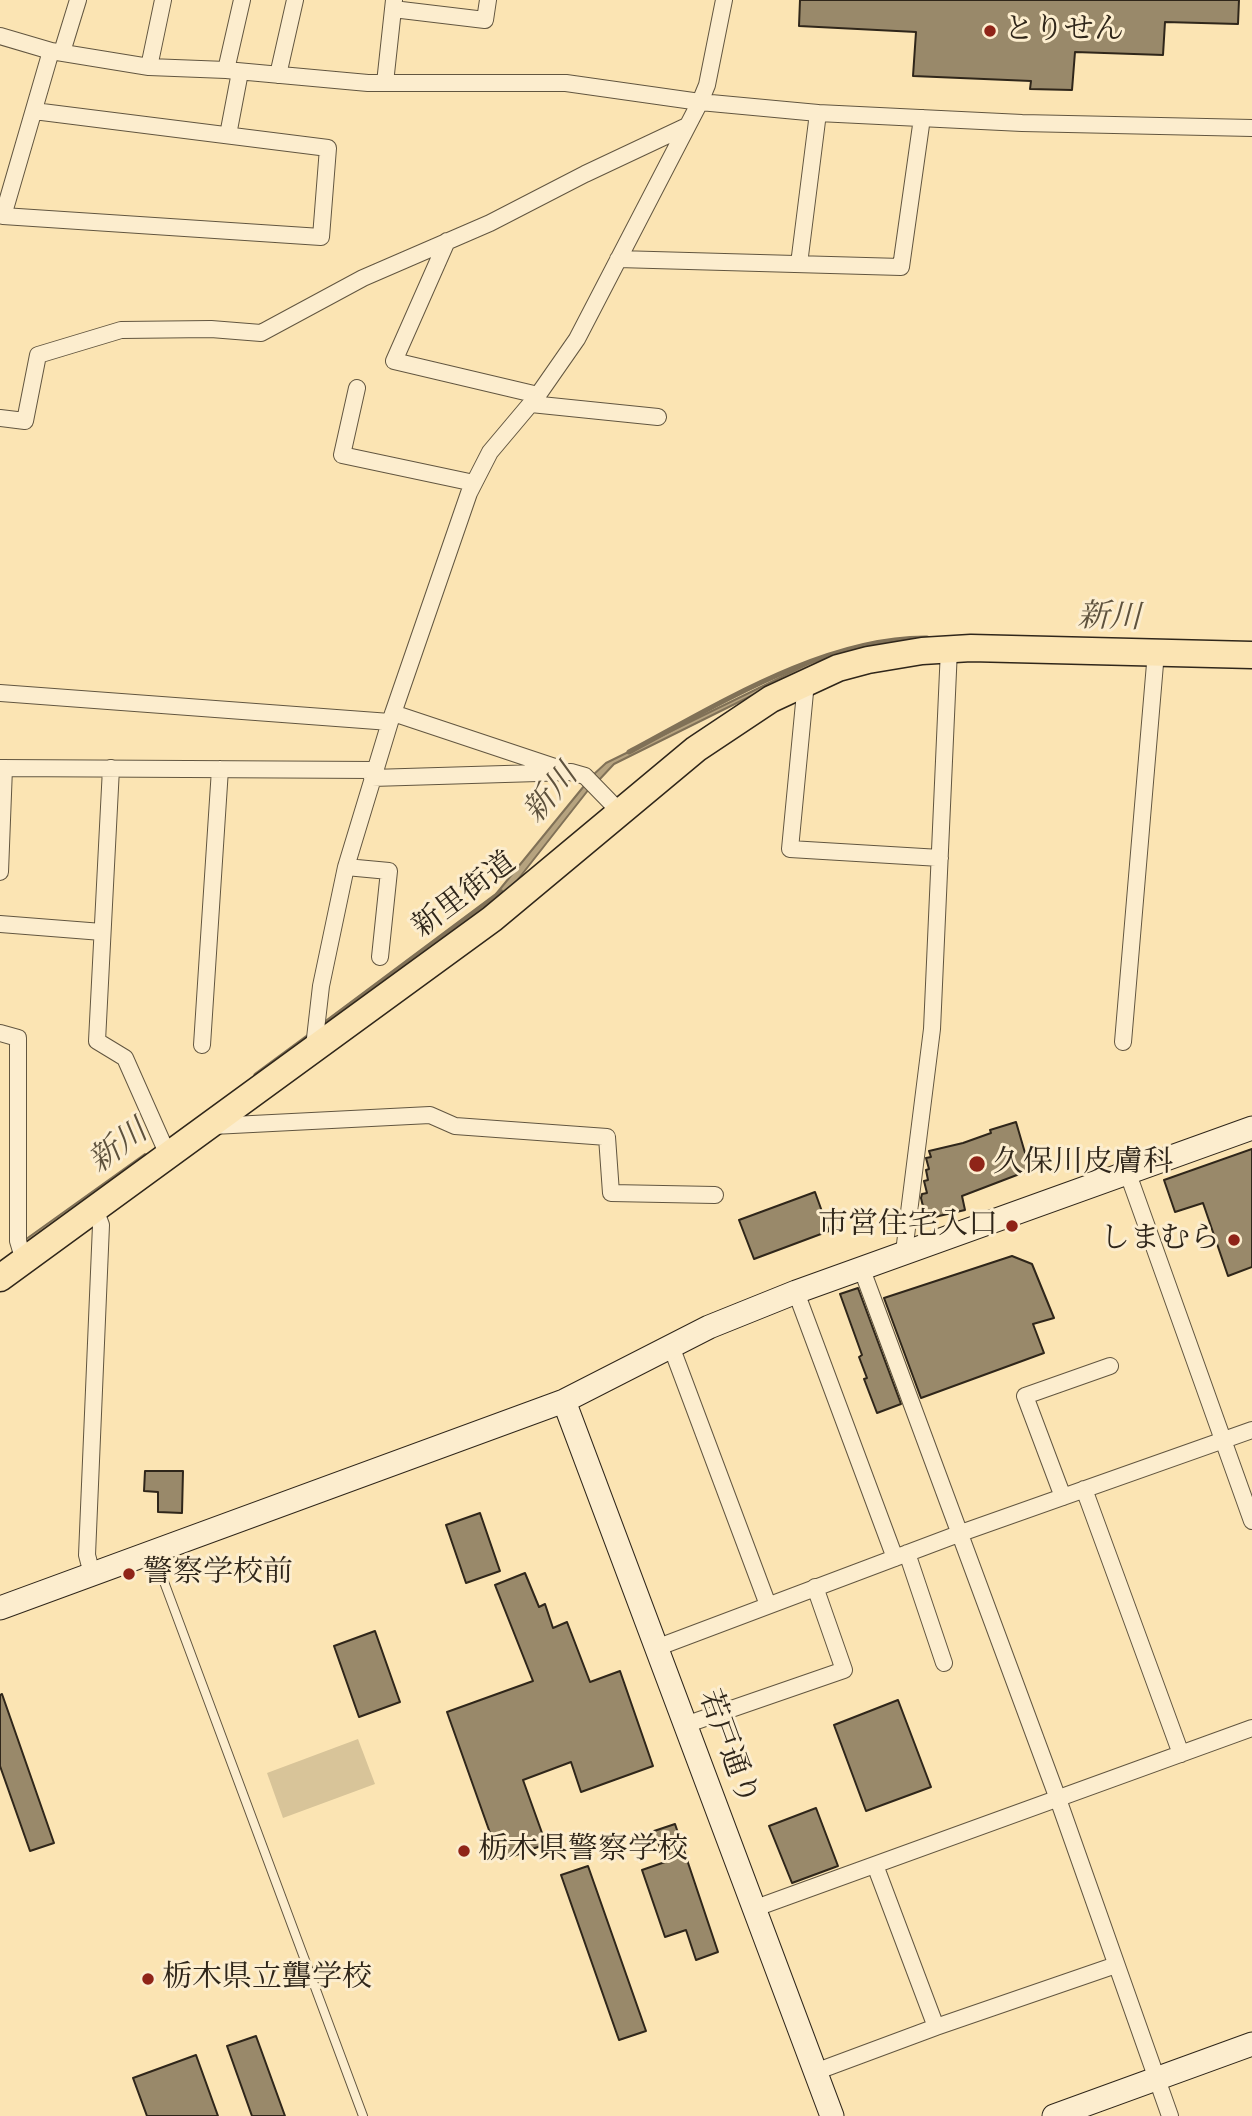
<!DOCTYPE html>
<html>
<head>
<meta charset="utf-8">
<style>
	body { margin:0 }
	canvas { display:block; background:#fbe4b3 }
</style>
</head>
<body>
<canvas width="1252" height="2116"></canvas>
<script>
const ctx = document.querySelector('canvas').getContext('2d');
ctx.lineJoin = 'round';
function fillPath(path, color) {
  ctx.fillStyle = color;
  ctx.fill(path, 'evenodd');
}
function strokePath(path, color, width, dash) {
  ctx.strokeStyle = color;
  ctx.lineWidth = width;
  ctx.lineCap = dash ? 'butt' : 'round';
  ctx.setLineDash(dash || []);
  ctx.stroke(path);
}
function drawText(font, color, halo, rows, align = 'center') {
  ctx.font = font + ' Cardo,"Noto Serif JP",serif';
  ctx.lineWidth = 6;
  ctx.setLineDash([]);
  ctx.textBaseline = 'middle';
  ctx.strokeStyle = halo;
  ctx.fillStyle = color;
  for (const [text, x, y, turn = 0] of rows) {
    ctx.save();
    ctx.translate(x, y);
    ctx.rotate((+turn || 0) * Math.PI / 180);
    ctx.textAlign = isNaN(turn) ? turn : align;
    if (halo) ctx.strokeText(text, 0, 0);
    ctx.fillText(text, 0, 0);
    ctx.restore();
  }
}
fillPath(new Path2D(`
	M358 1739 375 1784 283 1818 267 1773Z`), '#d8c499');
const water = new Path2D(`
	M976 635 769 687 614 764 599 780 593 775 606 763 816 660C868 643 922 637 976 635Z
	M584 786 589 789 501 901 496 894Z
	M145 1154 149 1159 27 1249 22 1242Z`);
fillPath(water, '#b6a37f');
strokePath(water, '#807157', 2);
strokePath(new Path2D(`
	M629 752C717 705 825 637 927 638
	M320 1027 501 892
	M256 1075 313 1033`), '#807157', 5);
const building = new Path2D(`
	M800 0H1239L1238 24 1165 22 1163 55 1075 52 1072 90 1030 89 1031 81 913 76 916 32 799 26Z
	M1016 1122 1030 1170 962 1196 965 1210 926 1219 921 1198 922 1194 927 1193 924 1181 928 1180 926 1170 929 1169 926 1158 931 1157 929 1151 963 1143 991 1133 990 1130Z
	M1252 1149V1267L1228 1276 1203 1203 1175 1212 1164 1180Z
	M815 1192 829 1231 754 1259 739 1220Z
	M1012 1256 1032 1264 1054 1318 1033 1324 1044 1353 921 1398 884 1298Z
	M858 1288 901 1404 877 1413 864 1379 867 1378 859 1357 862 1355 840 1294Z
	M145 1471H183L182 1513 158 1512V1492L144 1491Z
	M480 1513 500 1571 466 1583 446 1525Z
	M525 1573 539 1607 545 1604 553 1628 567 1622 590 1682 620 1671 653 1766 581 1792 571 1762 523 1780 546 1844 500 1861 447 1712 533 1681 495 1585Z
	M375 1631 400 1702 359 1717 334 1646Z
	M2 1694 54 1843 30 1851 0 1766V1695Z
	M898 1700 931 1787 866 1811 834 1725Z
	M816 1808 838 1866 792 1883 769 1826Z
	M675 1824 718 1952 696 1960 686 1930 665 1937 642 1870 665 1862 654 1831Z
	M588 1866 646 2031 619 2040 561 1875Z
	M256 2036 285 2116H252L227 2046Z
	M196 2055 218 2116H147L133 2078Z`);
fillPath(building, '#99896a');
strokePath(building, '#2f261a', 2);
const lane = new Path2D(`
	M154 1555 363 2116`);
const street = new Path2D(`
	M393 9 485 20 488 0
	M0 36 51 51 149 67 226 70 368 83H566L700 102 818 113 1022 123 1252 128
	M62 52 78 0
	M149 67 163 0
	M226 70 242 0
	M278 75 295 0
	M385 83 394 0
	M34 111 328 148 321 237 3 216 51 51
	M228 135 240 72
	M447 241 394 361 538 395
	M618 259 901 267 922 118
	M799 264 818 113
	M357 388 342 455 474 483
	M531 404 658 417
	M0 418 25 421 38 355 121 330 211 329 261 333 363 278 490 223 585 174 687 126
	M806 682 790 849 940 858
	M0 693 390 722
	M393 713 555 767
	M0 768 374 770
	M111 768 97 1041 125 1058 168 1155
	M372 778 571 772 585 776 620 812
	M346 867 389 871 380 957
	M0 872 4 768
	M0 924 102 932
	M0 1033 18 1038V1241L24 1261
	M1123 1042 1156 652
	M202 1045 220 769
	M314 1047 321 986 346 867 390 722 469 493 490 452 538 395 577 339 700 102 707 85 724 0
	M213 1126 430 1115 455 1126 607 1137 611 1193 715 1195
	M1127 1171 1252 1521
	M904 1252 932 1029 949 649
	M861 1267 1058 1799 1170 2116
	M796 1292 895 1558
	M671 1346 768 1605
	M1084 1489 1181 1754
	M1063 1497 1025 1396 1110 1366
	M907 1553 944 1663
	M92 1574 87 1555 101 1225 95 1209
	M656 1648 961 1533 1252 1430
	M685 1725 844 1670 815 1587
	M875 1865 936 2027
	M753 1909 1252 1728
	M815 2072 936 2027 1116 1965`);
const secondary = new Path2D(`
	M564 1401 832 2116
	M0 1608 564 1401 709 1327 796 1292 1252 1128
	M1054 2116 1252 2044`);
const primary = new Path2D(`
	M0 1278 492 919 696 749 771 699 838 668 868 660 922 651 971 648 1252 655`);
strokePath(lane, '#625640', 10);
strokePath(street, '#625640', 18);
strokePath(secondary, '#2f261a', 25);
strokePath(primary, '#2f261a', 29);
strokePath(lane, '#fcedce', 8);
strokePath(street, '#fcedce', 16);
strokePath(secondary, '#fcedce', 23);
strokePath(primary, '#fbe4b3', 26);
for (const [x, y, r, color] of [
	[990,31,7,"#8f2418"],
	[977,1164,9,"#8f2418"],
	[1012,1226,7,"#8f2418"],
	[1234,1240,7,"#8f2418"],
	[129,1574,7,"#8f2418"],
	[464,1851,7,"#8f2418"],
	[148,1979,7,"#8f2418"]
]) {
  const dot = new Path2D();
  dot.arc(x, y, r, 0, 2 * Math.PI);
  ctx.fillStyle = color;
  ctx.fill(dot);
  strokePath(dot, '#fcedce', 2.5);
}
drawText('30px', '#2f261a', '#fcedce', [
	["とりせん",1004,31],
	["久保川皮膚科",993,1164],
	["市営住宅入口",998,1226,"right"],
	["しまむら",1220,1240,"right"],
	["警察学校前",143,1574],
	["栃木県警察学校",478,1851],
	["栃木県立聾学校",162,1979]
], 'left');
drawText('30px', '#2f261a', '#fcedce', [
	["新里街道",465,896,-37],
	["若戸通り",727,1748,70]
]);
drawText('italic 32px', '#5e523d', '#fcedce', [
	["新川",1109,619,1],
	["新川",552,795,-50],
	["新川",119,1148,-37]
]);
</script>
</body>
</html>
